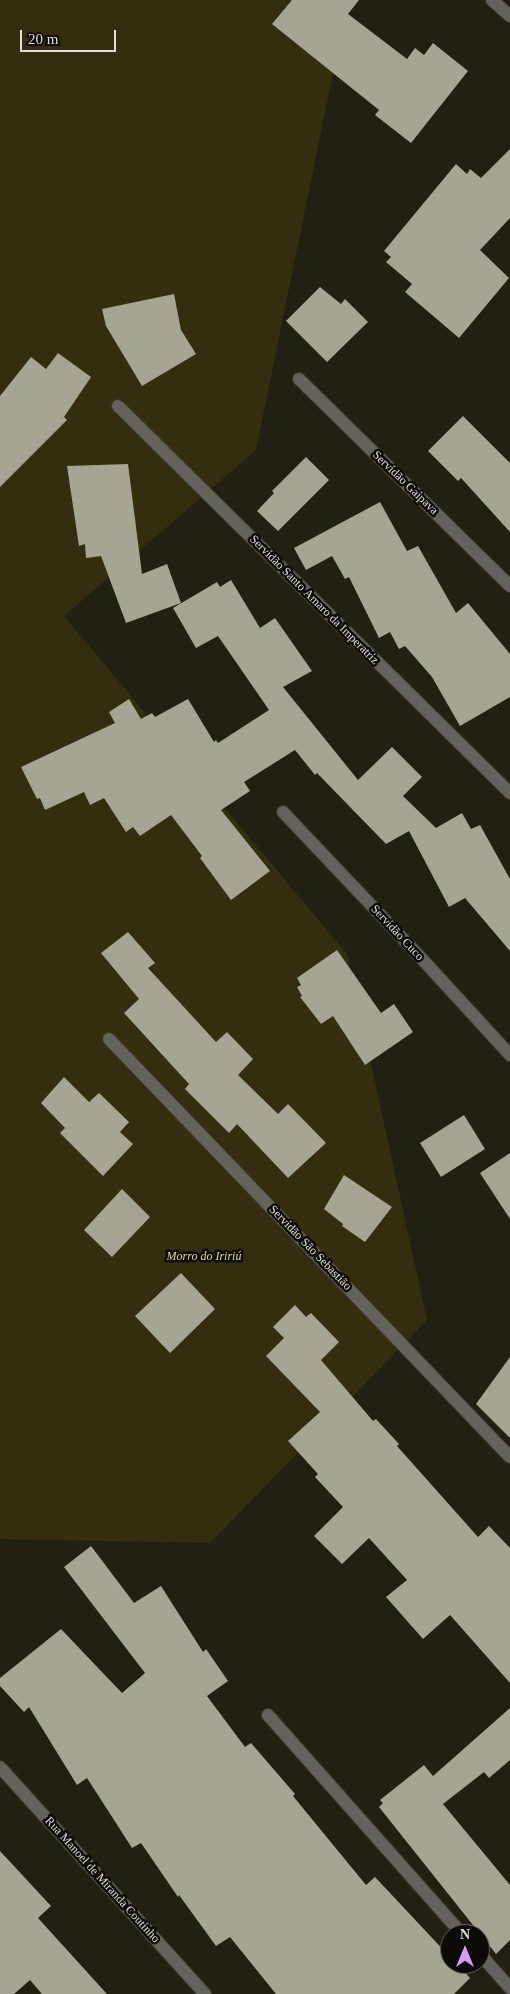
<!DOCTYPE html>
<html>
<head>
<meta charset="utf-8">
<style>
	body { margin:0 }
	#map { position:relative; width:510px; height:1994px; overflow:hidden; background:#222012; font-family:Georgia,serif }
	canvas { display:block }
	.north { position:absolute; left:440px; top:1924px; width:50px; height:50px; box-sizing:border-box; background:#0b0a05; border:1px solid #616059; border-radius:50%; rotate:0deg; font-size:14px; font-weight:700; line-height:20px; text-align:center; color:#e1e0d7 }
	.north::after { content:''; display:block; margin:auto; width:18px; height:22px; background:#d79bf9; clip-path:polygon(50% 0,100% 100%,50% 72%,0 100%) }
	.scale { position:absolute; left:20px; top:30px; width:96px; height:22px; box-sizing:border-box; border:2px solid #e1e0d7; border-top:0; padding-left:6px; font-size:15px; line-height:18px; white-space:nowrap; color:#e1e0d7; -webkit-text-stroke:4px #0b0a05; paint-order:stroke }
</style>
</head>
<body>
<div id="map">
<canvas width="510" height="1994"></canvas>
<div class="north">N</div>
<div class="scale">20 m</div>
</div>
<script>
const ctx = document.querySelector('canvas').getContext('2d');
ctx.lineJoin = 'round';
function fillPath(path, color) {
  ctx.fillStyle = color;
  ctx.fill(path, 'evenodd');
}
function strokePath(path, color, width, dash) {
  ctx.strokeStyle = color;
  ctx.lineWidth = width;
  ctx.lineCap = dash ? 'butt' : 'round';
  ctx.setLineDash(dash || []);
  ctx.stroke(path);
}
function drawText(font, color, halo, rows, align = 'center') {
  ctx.font = font + ' Georgia,serif';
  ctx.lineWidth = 5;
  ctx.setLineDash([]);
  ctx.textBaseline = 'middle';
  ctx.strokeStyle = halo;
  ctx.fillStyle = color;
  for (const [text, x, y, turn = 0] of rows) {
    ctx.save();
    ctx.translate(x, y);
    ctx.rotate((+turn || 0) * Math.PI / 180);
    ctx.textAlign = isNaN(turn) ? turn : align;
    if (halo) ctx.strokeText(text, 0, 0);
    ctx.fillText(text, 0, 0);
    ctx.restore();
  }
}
fillPath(new Path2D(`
	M0 0H348L256 450 64 616 347 954 427 1320 210 1543 0 1539Z`), '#332f0e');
fillPath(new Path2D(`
	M292 0H359L348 14 407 59 415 48 424 55 433 43 468 71 411 143 375 115 379 110 272 24Z
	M510 149V218L480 250 509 278 459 338 405 292 412 284 386 262 391 257 384 251 456 164 467 174 470 169 481 178Z
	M320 287 341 304 345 299 368 322 327 362 286 321Z
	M174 294 181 330 196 354 142 386 106 326 102 309Z
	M58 353 91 377 64 417 67 420 0 487V396L31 357 46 369Z
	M463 416 510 463V532L461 478 458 481 428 451Z
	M306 457 329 480 278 531 257 511 274 493 272 491Z
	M128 464 142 574 167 564 181 603 126 623 101 556 86 558 85 544 79 546 67 466Z
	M380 502 407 551 418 546 456 613 468 603 510 654V697L460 726 432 677 405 646 399 649 390 632 379 638 349 577 345 579 332 556 306 570 294 548Z
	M231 580 260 628 275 618 312 671 283 687 358 780 392 747 422 777 403 796 436 828 462 813 471 829 480 825 510 879V951L465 898 449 907 409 831 386 844 317 773 315 775 295 750 244 782 250 791 221 810 270 871 231 900 200 858 202 856 171 815 140 836 133 827 126 832 104 798 90 805 84 792 45 810 40 798 37 799 21 767 115 723 109 712 129 699 141 719 152 713 155 717 188 699 214 742 216 740 218 743 269 710 218 636 196 648 173 608 217 582 220 587Z
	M128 932 155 963 148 968 216 1042 227 1032 253 1059 238 1075 278 1114 288 1104 326 1143 288 1178 237 1124 229 1133 185 1089 189 1084 124 1013 139 999 101 953Z
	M337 950 381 1013 394 1004 413 1032 365 1065 333 1016 321 1024 300 997 302 996 297 987 301 985 297 978Z
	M64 1077 89 1102 99 1093 129 1122 120 1132 133 1144 103 1176 60 1133 65 1128 41 1103Z
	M464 1115 485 1149 441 1177 420 1143Z
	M510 1153V1219L480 1173Z
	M344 1175 392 1207 365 1242 342 1226 343 1224 324 1209Z
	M122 1189 150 1217 112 1257 84 1230Z
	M181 1273 215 1309 170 1353 135 1316Z
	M295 1305 306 1317 311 1313 339 1342 321 1360 373 1421 376 1419 399 1444 397 1446 478 1537 489 1526 510 1548V1683L450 1615 423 1639 386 1597 407 1580 369 1538 342 1564 314 1536 343 1507 315 1477 318 1474 288 1441 320 1412 266 1356 284 1338 273 1327Z
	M510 1357V1438L476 1404Z
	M91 1546 134 1603 161 1586 203 1652 206 1649 228 1681 207 1696 245 1747 251 1743 295 1794 293 1796 366 1885 375 1877 450 1957V1964H457L470 1978 454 1994H276L230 1937 216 1946 179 1895 178 1897 141 1843 132 1848 87 1778 77 1785 29 1707 24 1712 0 1686V1678L61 1629 122 1693 145 1673 64 1567Z
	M510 1708V1760L489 1778 484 1772 443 1804 510 1885V1940L496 1954 379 1807 383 1803 380 1800 424 1765 433 1776Z
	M0 1851 51 1906 38 1918 107 1994H42L30 1980 14 1994H0Z`), '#a6a492');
const minor = new Path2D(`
	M492 0 510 16
	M299 379 510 586
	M118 406 510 793
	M283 812 423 960 510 1055
	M109 1039 510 1457
	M268 1715 462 1934
	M0 1767 205 1994
	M480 1954 510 1988`);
strokePath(minor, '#3d3b2e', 14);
strokePath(minor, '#63625b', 12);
drawText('12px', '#e1e0d7', '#0b0a05', [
	["Servidão Gaipava",405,483,44],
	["Servidão Santo Amaro da Imperatriz",314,600,45],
	["Servidão Cuco",397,933,47],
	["Servidão São Sebastião",310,1248,46],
	["Rua Manoel de Miranda Coutinho",102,1880,48]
]);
drawText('italic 12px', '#e8db73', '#0b0a05', [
	["Morro do Iririú",204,1257]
]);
</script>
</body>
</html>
